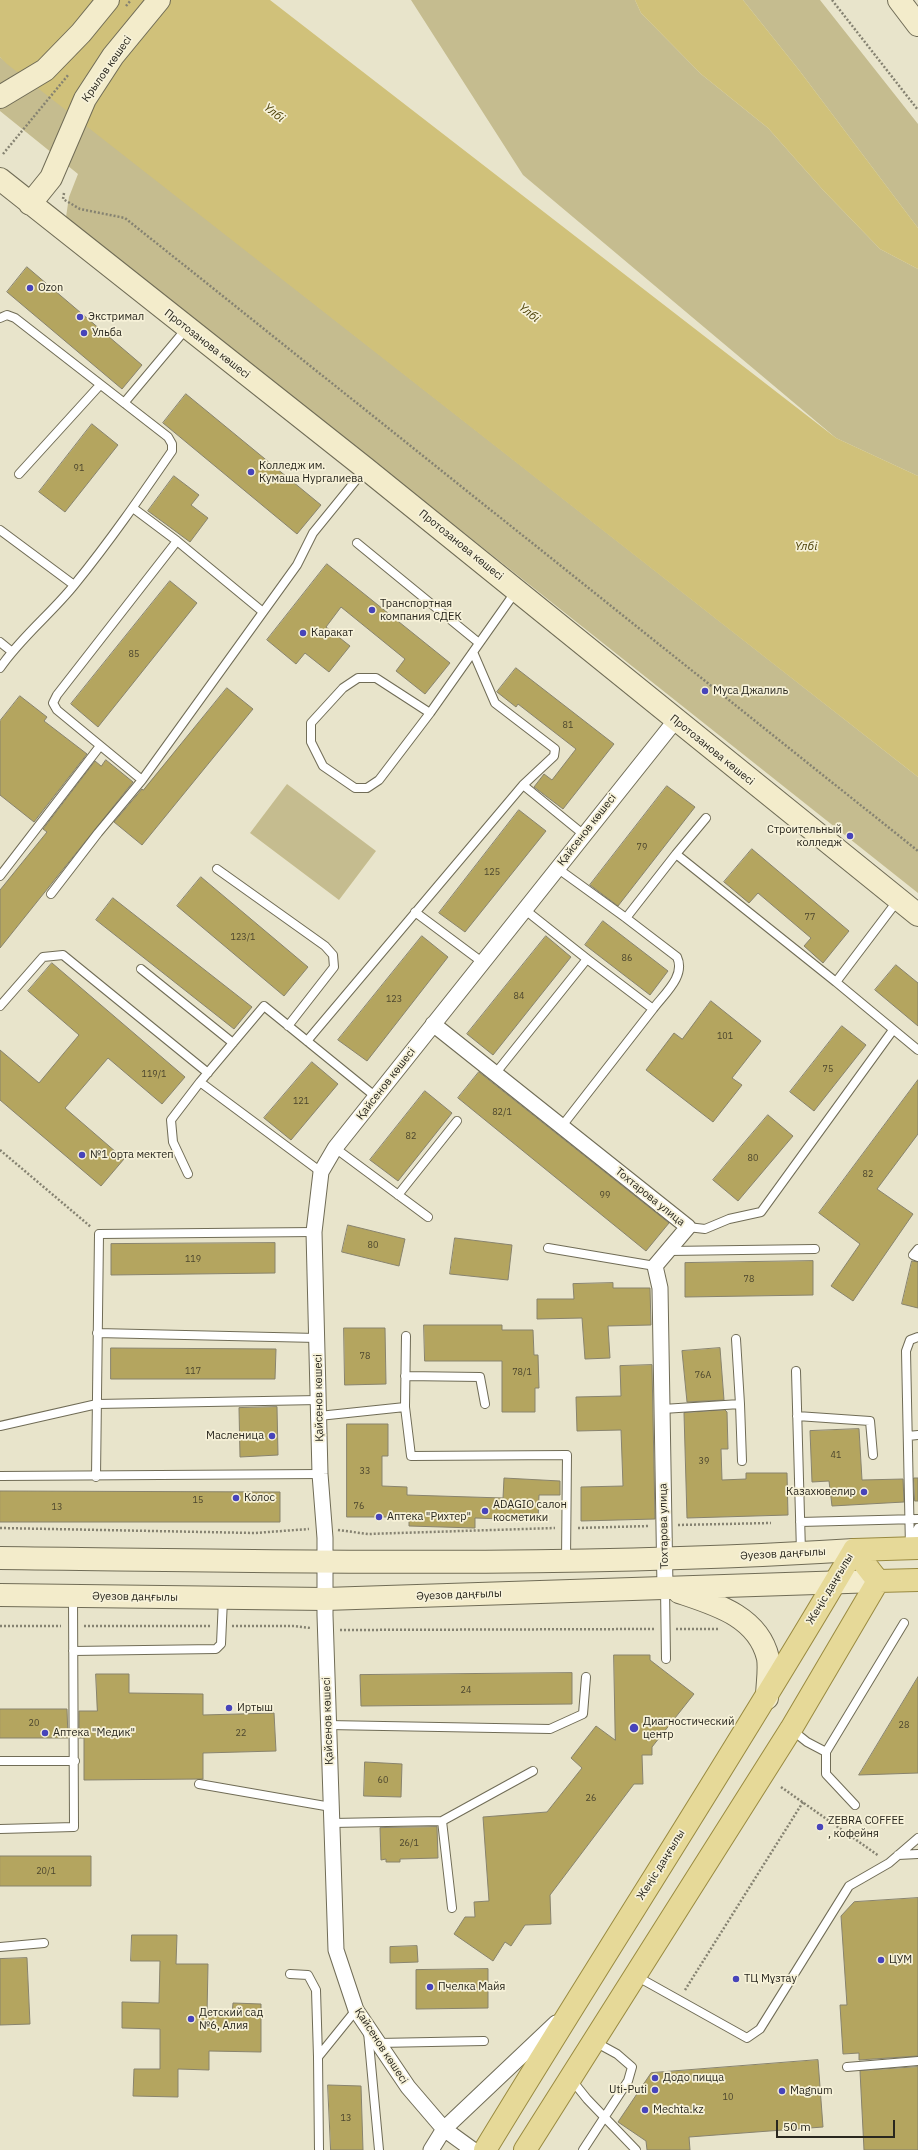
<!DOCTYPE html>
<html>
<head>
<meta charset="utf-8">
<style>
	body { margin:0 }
	#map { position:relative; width:918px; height:2150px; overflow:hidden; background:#e8e4cb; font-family:"IBM Plex Sans",sans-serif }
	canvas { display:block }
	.scale { position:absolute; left:776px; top:2120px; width:119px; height:18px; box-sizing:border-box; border:2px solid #29271e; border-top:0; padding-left:5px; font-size:12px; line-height:14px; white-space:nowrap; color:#29271e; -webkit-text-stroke:3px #f6f1d8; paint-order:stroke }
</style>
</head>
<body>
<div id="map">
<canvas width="918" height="2150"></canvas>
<div class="scale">50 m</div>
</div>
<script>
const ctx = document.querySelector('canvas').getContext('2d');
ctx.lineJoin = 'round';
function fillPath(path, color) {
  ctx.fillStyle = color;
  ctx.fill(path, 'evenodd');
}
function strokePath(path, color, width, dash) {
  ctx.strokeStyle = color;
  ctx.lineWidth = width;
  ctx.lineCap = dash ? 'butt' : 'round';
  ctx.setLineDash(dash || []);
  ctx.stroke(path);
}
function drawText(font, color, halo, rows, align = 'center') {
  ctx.font = font + ' "IBM Plex Sans",sans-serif';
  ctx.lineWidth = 3.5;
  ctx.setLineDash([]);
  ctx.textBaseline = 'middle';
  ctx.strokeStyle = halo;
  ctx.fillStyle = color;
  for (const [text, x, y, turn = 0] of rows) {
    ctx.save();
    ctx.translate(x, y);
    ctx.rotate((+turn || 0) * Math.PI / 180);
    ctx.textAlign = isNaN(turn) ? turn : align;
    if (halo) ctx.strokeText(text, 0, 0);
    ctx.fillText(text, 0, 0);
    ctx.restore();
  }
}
fillPath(new Path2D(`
	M411 0H635L641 13 701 74 768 128 823 190 880 249 918 269V476L836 438 523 175Z
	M743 0H820L918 124V228L799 70Z
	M0 57 918 777V893L66 217 69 197 78 174 0 111Z
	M287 784 376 851 339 900 250 833Z`), '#c5bc8f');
fillPath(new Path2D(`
	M0 0H270L836 438 918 476V777L7 64 0 57Z
	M635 0H743L799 70 918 228V269L880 249 823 190 768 128 701 74 641 13Z`), '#d0c17a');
const building = new Path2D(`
	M27 267 142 365 122 389 7 292Z
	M186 394 321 505 297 534 163 423Z
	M92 424 118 445 65 512 39 492Z
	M174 476 199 495 191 505 208 518 190 542 148 511Z
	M327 564 450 663 425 694 396 671 405 659 341 607 326 627 350 646 329 672 305 653 296 664 267 640Z
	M170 581 197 603 98 727 71 704Z
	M516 668 614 744 563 809 534 787 544 774 552 780 576 749 518 704 516 707 497 692Z
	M227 688 253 709 142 845 114 822 142 789 143 790Z
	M20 696 47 717 44 721 87 754 34 822 0 795V721Z
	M106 760 133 782 0 948V890L47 832 43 829 95 761 101 766Z
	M667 786 695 807 618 906 590 885Z
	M519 810 546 831 465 932 439 913Z
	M752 849 849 931 823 963 804 946 811 938 758 893 749 903 724 882Z
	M201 877 308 967 284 996 177 906Z
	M113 898 252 1007 234 1029 96 920Z
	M603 921 668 971 650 995 585 945Z
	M422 936 448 957 367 1061 338 1040Z
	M546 936 571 957 493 1055 467 1034Z
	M52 963 185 1077 162 1104 108 1058 65 1108 124 1159 101 1186 0 1100V1050L39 1083 79 1035 28 991Z
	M896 965 918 983V1026L875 990Z
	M711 1001 761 1041 732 1078 742 1085 713 1122 646 1070 674 1033 682 1039Z
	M842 1026 866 1045 814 1111 790 1092Z
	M312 1062 338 1084 291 1140 264 1118Z
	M479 1072 669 1223 646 1251 458 1098Z
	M918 1080V1134L877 1189 913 1214 853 1301 831 1286 860 1244 819 1213Z
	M425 1091 452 1113 398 1181 370 1160Z
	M768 1115 793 1136 738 1201 713 1180Z
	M348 1225 405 1239 399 1266 342 1252Z
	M455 1238 512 1245 508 1280 450 1274Z
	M275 1243V1273L111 1275V1244Z
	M813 1261V1295L685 1297V1263Z
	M912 1261 918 1262V1308L902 1304Z
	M613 1283V1288H650L651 1325 608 1326 610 1358 585 1359 582 1318 537 1319V1299H574L573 1284Z
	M424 1325H502V1330H533L534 1355H538L539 1388H535V1412H502V1361H425Z
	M344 1328H385L386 1384 345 1385Z
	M111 1348 276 1349 275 1379H111Z
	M720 1348 724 1400 687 1402 682 1351Z
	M652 1365 655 1519 581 1521V1487L623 1486 621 1430 577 1431 576 1397 621 1396 620 1366Z
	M277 1407 278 1455 240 1457 239 1408Z
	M725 1410 727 1412 728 1449H721L722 1480 746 1479V1473H787L788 1515 687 1518 684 1413Z
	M347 1424H388V1456H382V1486L407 1487V1495L503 1498 504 1478 560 1481V1495H539L538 1520 475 1518V1528L409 1526V1517H347Z
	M859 1429 862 1480 903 1479 904 1502 832 1506 829 1481 812 1482 810 1431Z
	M914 1478H918V1501H915Z
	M0 1491 280 1492V1522H0Z
	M614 1655H650V1660L694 1694 652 1747V1755H642L643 1784H634L550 1895 551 1924 525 1925 511 1946 505 1942 493 1961 454 1934 465 1917H475L474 1902 489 1901 483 1817 547 1812 582 1768 571 1758 596 1726 615 1740Z
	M572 1673V1704L361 1706 360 1675Z
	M96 1674H129V1693L203 1694V1715L274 1713 276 1751 203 1753V1779L84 1780V1738H79V1711H97Z
	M918 1677V1773L859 1775Z
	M0 1709H67L68 1738H0Z
	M365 1762 402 1764 401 1797 364 1796Z
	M437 1827 438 1858 400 1859V1862H386V1859L381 1860 380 1828Z
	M0 1856H91V1886H0Z
	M918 1898V2056L859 2060V2053L843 2054 840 2005H847L841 1916 854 1902Z
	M132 1935H177L176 1964H208L207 2015H232L233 2003 261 2004V2052L209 2051V2070L178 2069V2097L133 2096 134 2069H160V2029L122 2028V2002L159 2003 160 1961H131Z
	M417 1946 418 1962 390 1963V1947Z
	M27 1958 30 2024 0 2025V1959Z
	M488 1969V2008L416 2009V1970Z
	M818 2060 823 2127 689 2137 690 2150H647L646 2141 618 2122 651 2073Z
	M918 2067V2150H864L860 2071Z
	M328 2085 361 2086 363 2150H331Z`);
fillPath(building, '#b4a55f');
strokePath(building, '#88836d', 1);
const service = new Path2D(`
	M0 318 7 315 15 318 168 437 172 444V451C141 496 110 541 75 584 52 613 21 637 0 668
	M124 403 186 329
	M19 474 100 385
	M133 508 177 541 57 695 53 703 57 710 142 780 297 565 313 533 365 469
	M0 530 74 585
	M177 541 263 612
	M357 543 479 643
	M516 591 473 652 495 703 555 749 554 756 523 785 583 834
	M0 642 11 651
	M430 713 376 678H358L343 688 311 723V742L323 766 355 788H367L379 780 430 713 473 652
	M676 854 706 818
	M557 868 626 918 676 854 836 982 898 900
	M217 869 325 946 333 955 334 967 288 1026
	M0 876 100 746
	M51 894 98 833 142 780
	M415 912 482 962
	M626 918 677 957C686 976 664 994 653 1009
	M141 969 233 1043
	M836 982 918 1050
	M0 1006 43 957 63 955 208 1073
	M307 1041 523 785
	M495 1074 587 959 524 909
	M200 1082 264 1006 376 1097
	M562 1126 653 1009 587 959
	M335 1148 428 1217
	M188 1174 173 1142 171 1120 200 1082 321 1172
	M398 1195 457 1121
	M688 1227 705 1229 729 1219 761 1212 893 1030
	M548 1248 655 1266
	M918 1249 913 1255 918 1257
	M668 1251 815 1249
	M97 1333 317 1338
	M736 1339 740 1404
	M796 1371 801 1552
	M405 1376 480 1377 485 1404
	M405 1407 411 1456 567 1455 566 1560
	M663 1409 740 1404 742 1461
	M319 1416 405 1407 406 1336
	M797 1416 870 1421 873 1455
	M0 1426 97 1404 319 1400
	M908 1436 918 1435
	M0 1476 320 1474
	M96 1477 99 1234 314 1232
	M800 1522 918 1519
	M912 1544 918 1528
	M910 1548 906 1351 910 1340 918 1337
	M665 1588 666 1659
	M73 1651 216 1649 221 1644 223 1599
	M328 1725 550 1729 583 1714 586 1677
	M792 1730 807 1742 826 1752 904 1623
	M826 1752V1774L855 1805
	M0 1761H75
	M199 1784 331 1807
	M442 1821 452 1908
	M332 1823 442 1821 533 1771
	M0 1829 74 1827 73 1597
	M898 1855 918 1854
	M0 1947 44 1943
	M290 1974 308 1975 316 1990 318 2057
	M636 1976 747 2038 760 2029 849 1886 889 1863 918 1838
	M368 2032 379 2150
	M378 2043 484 2041
	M847 2067 918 2061
	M571 2079 587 2099 636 2150
	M319 2150 318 2057 356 2010
	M583 2150 628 2081 632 2067 617 2054 595 2042`);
const minor = new Path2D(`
	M433 1024 688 1227 655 1266 660 1288 665 1587
	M431 2150 444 2129 556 2023
	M473 2150 444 2129 408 2087 356 2010 336 1950 325 1615V1538L320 1474 314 1232 321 1172 335 1148 675 721`);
const secondary = new Path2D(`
	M899 0 918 25
	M0 97 45 70 81 33 108 0
	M0 179 365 468 918 915
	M30 204 51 178 85 99 113 56 159 0
	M0 1558C284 1561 570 1568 854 1550
	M679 1592C715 1604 758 1616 768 1658 770 1670 767 1685 767 1698
	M0 1595 325 1599 878 1581`);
const primary = new Path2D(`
	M854 1550 918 1548
	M878 1581 918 1580
	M485 2150C607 1949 735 1753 854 1550
	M525 2150 791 1729 878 1581 854 1550`);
strokePath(service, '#706c56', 10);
strokePath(minor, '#706c56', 17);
strokePath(secondary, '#706c56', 24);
strokePath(primary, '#998a40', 24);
strokePath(new Path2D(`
	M832 0 918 110
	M126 6 131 0
	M3 154 69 74
	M64 193 63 199 80 209 125 218 918 851
	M0 1150 91 1227
	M678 1525 771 1523
	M0 1528 255 1533 309 1529
	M578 1528 649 1526
	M338 1530 368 1534 555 1528
	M0 1626H61
	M84 1626H211
	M232 1626H294L311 1628
	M676 1629H719
	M340 1630 655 1629
	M781 1787 879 1856
	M685 1990 803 1802`), '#858271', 2.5, [2, 2]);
strokePath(service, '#fff', 8);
strokePath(minor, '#fff', 15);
strokePath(secondary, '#f3eccb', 22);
strokePath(primary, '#e6d998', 22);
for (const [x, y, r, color] of [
	[30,288,4,"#4744ba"],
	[80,317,4,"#4744ba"],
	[84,333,4,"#4744ba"],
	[251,472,4,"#4744ba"],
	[372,610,4,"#4744ba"],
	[303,633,4,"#4744ba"],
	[705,691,4,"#4744ba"],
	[850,836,4,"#4744ba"],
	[82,1155,4,"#4744ba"],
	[272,1436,4,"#4744ba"],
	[864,1492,4,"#4744ba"],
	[236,1498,4,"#4744ba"],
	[485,1511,4,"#4744ba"],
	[379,1517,4,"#4744ba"],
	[229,1708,4,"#4744ba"],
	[634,1728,5,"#4744ba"],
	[45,1733,4,"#4744ba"],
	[820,1827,4,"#4744ba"],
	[881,1960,4,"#4744ba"],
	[736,1979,4,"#4744ba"],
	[430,1987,4,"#4744ba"],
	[191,2019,4,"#4744ba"],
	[655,2078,4,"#4744ba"],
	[655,2090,4,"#4744ba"],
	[782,2091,4,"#4744ba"],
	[645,2110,4,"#4744ba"]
]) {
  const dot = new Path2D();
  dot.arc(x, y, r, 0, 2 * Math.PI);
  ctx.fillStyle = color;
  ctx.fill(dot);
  strokePath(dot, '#f6f1d8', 1.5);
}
drawText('9px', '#4c462e', null, [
	["91",79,468],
	["85",134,654],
	["81",568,725],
	["79",642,847],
	["125",492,872],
	["77",810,917],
	["123/1",243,937],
	["86",627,958],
	["84",519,996],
	["123",394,999],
	["101",725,1036],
	["75",828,1069],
	["119/1",154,1074],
	["121",301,1101],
	["82/1",502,1112],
	["82",411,1136],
	["80",753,1158],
	["82",868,1174],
	["99",605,1195],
	["80",373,1245],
	["119",193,1259],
	["78",749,1279],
	["78",365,1356],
	["117",193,1371],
	["78/1",522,1372],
	["76А",703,1375],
	["41",836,1455],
	["39",704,1461],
	["33",365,1471],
	["15",198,1500],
	["76",359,1506],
	["13",57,1507],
	["24",466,1690],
	["20",34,1723],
	["28",904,1725],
	["22",241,1733],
	["60",383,1780],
	["26",591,1798],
	["26/1",409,1843],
	["20/1",46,1871],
	["10",728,2097],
	["13",346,2118]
]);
drawText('11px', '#29271e', '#f6f1d8', [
	["Крылов көшесі",107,69,-55],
	["Протозанова көшесі",207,344,38],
	["Протозанова көшесі",461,545,39],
	["Протозанова көшесі",712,750,39],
	["Қайсенов көшесі",587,830,-52],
	["Қайсенов көшесі",386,1084,-52],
	["Тохтарова улица",650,1197,39],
	["Қайсенов көшесі",319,1398,-91],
	["Тохтарова улица",664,1526,-91],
	["Әуезов даңғылы",783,1554,-3],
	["Жеңіс даңғылы",830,1589,-59],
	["Әуезов даңғылы",459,1595,-2],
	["Әуезов даңғылы",135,1597,1],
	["Қайсенов көшесі",328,1721,-92],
	["Жеңіс даңғылы",661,1865,-58],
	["Қайсенов көшесі",381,2046,57]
]);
drawText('11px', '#29271e', '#f6f1d8', [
	["Ozon",38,288],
	["Экстримал",88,317],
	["Ульба",92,333],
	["Колледж им.",259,466],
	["Кумаша Нургалиева",259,479],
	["Транспортная",380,604],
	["компания СДЕК",380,617],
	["Каракат",311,633],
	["Муса Джалиль",713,691],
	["Строительный",842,830,"right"],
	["колледж",842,843,"right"],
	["№1 орта мектеп",90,1155],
	["Масленица",264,1436,"right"],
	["Казахювелир",856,1492,"right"],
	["Колос",244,1498],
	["ADAGIO салон",493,1505],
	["косметики",493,1518],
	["Аптека \"Рихтер\"",387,1517],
	["Иртыш",237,1708],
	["Диагностический",643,1722],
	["центр",643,1735],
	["Аптека \"Медик\"",53,1733],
	["ZEBRA COFFEE",828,1821],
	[", кофейня",828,1834],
	["ЦУМ",889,1960],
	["ТЦ Мұзтау",744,1979],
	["Пчелка Майя",438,1987],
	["Детский сад",199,2013],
	["№6, Алия",199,2026],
	["Додо пицца",663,2078],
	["Uti-Puti",647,2090,"right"],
	["Magnum",790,2091],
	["Mechta.kz",653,2110]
], 'left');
drawText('italic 12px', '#4d4209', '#f6f1d8', [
	["Үлбі",274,113,38],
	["Үлбі",529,313,38],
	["Үлбі",806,547]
]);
</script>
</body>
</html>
